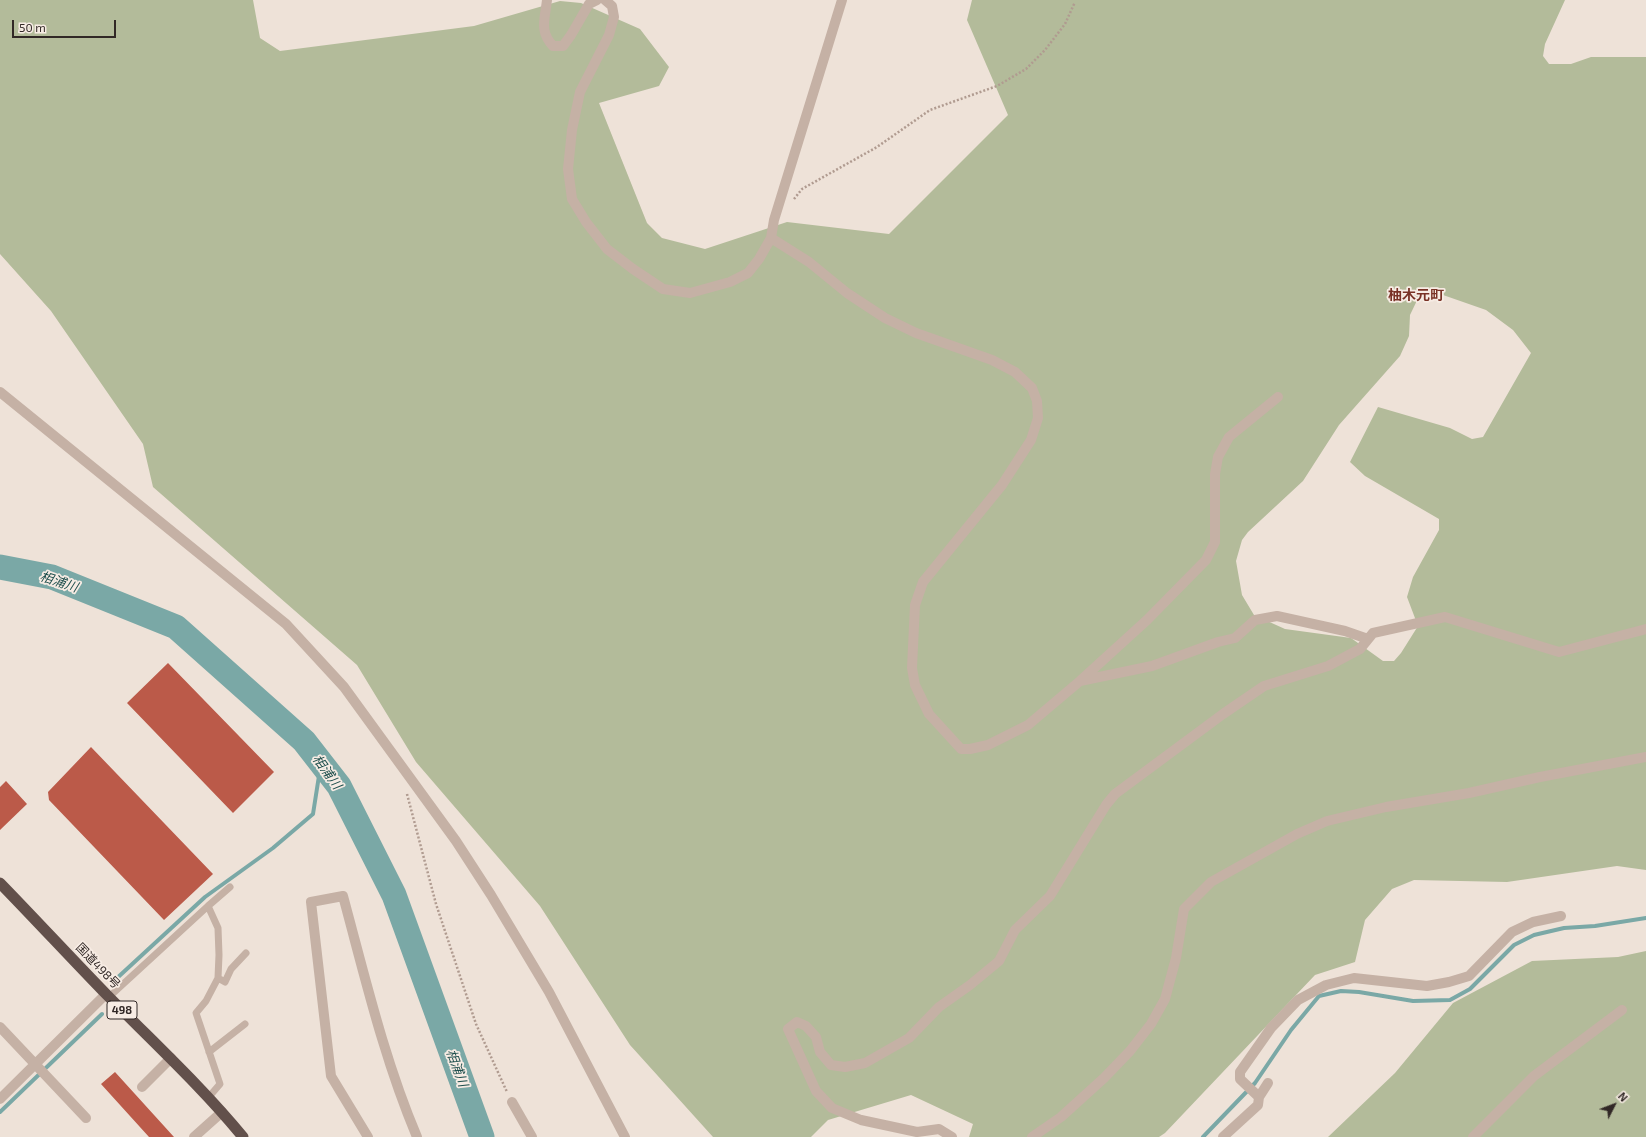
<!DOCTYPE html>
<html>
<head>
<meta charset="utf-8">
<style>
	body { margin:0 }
	#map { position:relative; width:1646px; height:1137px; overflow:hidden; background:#eee2d8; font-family:"Exo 2",sans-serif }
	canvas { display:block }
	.north { position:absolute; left:1594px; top:1085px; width:40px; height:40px; -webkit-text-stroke:3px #f7ece4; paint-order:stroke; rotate:48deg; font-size:11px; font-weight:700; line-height:16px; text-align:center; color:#312826 }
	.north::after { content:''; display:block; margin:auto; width:14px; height:18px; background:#312826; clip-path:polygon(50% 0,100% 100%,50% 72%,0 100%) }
	.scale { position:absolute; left:12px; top:20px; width:104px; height:18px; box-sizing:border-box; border:2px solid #312826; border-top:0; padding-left:5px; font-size:12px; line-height:14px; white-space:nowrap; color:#312826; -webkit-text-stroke:3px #f7ece4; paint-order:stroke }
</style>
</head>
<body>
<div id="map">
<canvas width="1646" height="1137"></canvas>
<div class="north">N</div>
<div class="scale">50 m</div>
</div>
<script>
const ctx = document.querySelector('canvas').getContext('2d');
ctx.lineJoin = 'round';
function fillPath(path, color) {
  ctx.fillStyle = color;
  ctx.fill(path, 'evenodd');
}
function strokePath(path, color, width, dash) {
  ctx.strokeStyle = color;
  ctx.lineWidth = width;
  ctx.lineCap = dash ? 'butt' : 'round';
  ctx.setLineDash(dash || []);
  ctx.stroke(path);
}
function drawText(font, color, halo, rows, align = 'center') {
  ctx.font = font + ' "Exo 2","Noto Sans JP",sans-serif';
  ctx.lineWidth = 3.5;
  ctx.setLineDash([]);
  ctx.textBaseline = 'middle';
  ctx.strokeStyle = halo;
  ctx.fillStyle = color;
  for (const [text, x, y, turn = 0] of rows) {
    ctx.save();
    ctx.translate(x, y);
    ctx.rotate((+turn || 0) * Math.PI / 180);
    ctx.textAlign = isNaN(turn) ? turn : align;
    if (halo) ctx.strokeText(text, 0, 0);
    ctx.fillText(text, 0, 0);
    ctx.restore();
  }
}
fillPath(new Path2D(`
	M0 0H253L260 38 280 51 474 26 560 1 581 3 640 29 669 67 659 86 599 103 647 223 662 238 705 249 787 222 889 234 1008 115 967 20 972 0H1565L1545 44 1543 56 1549 64H1571L1591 57H1646V870L1617 866 1507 882 1414 880 1392 889 1365 920 1355 962 1315 975 1165 1133 1159 1137H969L973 1124 911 1095 828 1120 811 1137H713L630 1045 540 906 416 762 357 665 153 487 143 444 51 311 0 254ZM1423 288 1486 310 1513 330 1531 353 1483 437 1472 439 1450 428 1378 407 1350 462 1365 476 1439 519V530L1413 577 1407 597 1418 626 1401 653 1394 661H1383L1351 638 1285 629 1254 615 1242 595 1236 561 1242 540 1248 532 1303 481 1339 425 1400 356 1409 336 1410 315Z
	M1646 951V1137H1328L1395 1073 1453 1003 1532 961 1618 957Z`), '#b3bb9a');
strokePath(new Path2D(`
	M116 979 205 897 273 848 313 814 321 763
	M0 1112 102 1014
	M1203 1137 1255 1083 1291 1030 1319 996 1341 991 1359 992 1413 1001 1450 1000 1470 989 1514 945 1534 935 1564 928 1595 926 1646 918`), '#7aa8a6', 4);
strokePath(new Path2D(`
	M0 567 52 577 176 627 304 741 339 786 394 895 482 1137`), '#7aa8a6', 25);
fillPath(new Path2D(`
	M168 663 274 772 233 813 127 703Z
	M91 747 213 874 164 920 49 800 48 792Z
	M6 781 27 804 0 830V787Z
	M115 1072 174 1137H149L101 1084Z`), '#bb5a49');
strokePath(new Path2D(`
	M794 199 802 189 877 147 930 110 997 86 1026 69 1045 50 1065 24 1075 2
	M407 794 436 904 476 1024 507 1092`), '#b09b90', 2.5, [2, 2]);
strokePath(new Path2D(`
	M218 978 225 982 231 969 246 953
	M109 997 208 906
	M209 1052 245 1024
	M208 1098 220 1084 196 1013 206 1001 218 978 219 955 218 928 208 906 230 887`), '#c5b1a5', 7);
strokePath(new Path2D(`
	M547 0C545 19 539 31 553 46H563L571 35 589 4 597 0
	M605 0 612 6 614 17 609 35 580 92 572 130 568 169 572 199 586 222 607 249 633 269 663 289 690 293 730 282 748 273 759 259 771 238 774 220 842 0
	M771 238 809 262 847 293 885 318 916 333 992 360 1015 372 1032 388 1037 401 1038 418 1031 440 1002 485 923 582 915 605 912 668 915 685 929 714 961 749H970L988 745 1028 725 1080 681 1147 620 1206 560 1215 542V474L1218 457 1229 437 1278 397
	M1080 681 1152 666 1218 642 1235 638 1255 620 1277 616 1345 631 1368 639
	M0 1027 86 1118
	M142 1087 171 1058
	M1259 1097 1240 1079V1072L1271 1028 1298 1000 1326 985 1354 978 1427 986 1449 982 1469 976 1512 932 1533 922 1561 916
	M0 1099 106 994
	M512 1102 532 1137
	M194 1137 222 1112
	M368 1137 331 1076 311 902 343 896C365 977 384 1059 417 1137
	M952 1137 939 1129 917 1132 861 1120 832 1108 816 1091 788 1029 797 1022 806 1026 816 1037 820 1052 831 1065 845 1067 865 1063 909 1038 939 1007 970 985 999 961 1015 930 1050 896 1106 805 1115 794 1223 714 1264 686 1328 666 1360 649 1373 633 1445 617 1559 652 1646 629
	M1032 1137 1061 1117 1104 1078 1130 1051 1151 1024 1165 999 1176 958 1184 909 1211 882 1297 834 1327 821 1386 807 1469 793 1540 777 1646 757
	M1223 1137 1258 1105 1259 1097 1268 1083
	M1473 1137 1534 1076 1622 1010`), '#c5b1a5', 10);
strokePath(new Path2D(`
	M0 392 286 624 344 687 456 841 491 895 549 992 625 1137`), '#c5b1a5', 10);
strokePath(new Path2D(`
	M0 883C36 920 71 958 107 995 153 1042 201 1086 243 1137`), '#62504b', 11);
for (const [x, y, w] of [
	[122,1010,30]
]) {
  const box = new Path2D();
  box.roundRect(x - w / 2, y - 9, w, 18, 3);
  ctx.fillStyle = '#f7ece4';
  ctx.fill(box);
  strokePath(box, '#312826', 1);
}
drawText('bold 11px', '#312826', null, [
	["498",122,1010]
]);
drawText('12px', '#312826', '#f7ece4', [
	["国道498号",98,966,46]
]);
drawText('italic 13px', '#1f4f4d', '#f7ece4', [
	["相浦川",59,582,18],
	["相浦川",327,772,54],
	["相浦川",457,1068,70]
]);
drawText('bold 14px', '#793226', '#f7ece4', [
	["柚木元町",1416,295]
]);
</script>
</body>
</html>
